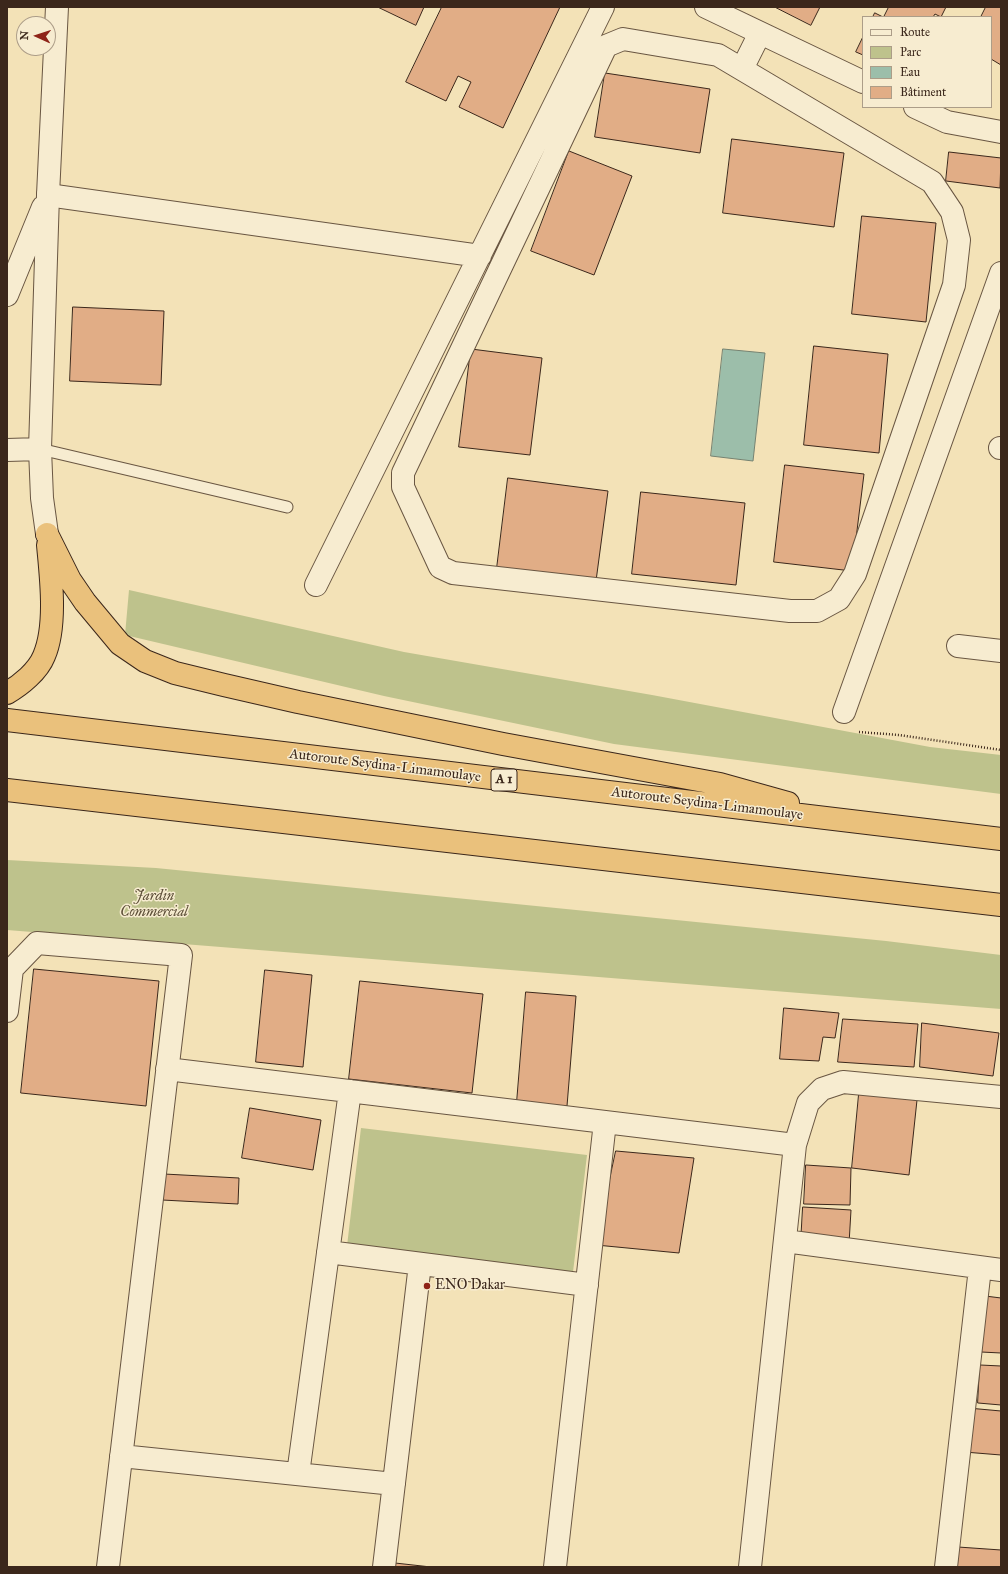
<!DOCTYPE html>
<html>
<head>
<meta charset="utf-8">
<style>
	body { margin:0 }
	#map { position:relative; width:1008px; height:1574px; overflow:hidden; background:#f3e2b7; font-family:"IM FELL Great Primer",serif }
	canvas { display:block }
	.frame { position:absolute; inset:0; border:8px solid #3b271b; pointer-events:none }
	.legend { position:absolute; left:862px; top:16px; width:130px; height:92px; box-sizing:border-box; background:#f7ecd0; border:1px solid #ac9d88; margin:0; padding:5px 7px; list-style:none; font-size:12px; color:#3b271b }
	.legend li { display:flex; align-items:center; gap:8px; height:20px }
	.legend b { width:20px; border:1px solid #ac9d88 }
	.north { position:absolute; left:16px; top:16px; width:40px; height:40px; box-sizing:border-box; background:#f7ecd0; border:1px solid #ac9d88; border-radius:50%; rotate:273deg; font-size:11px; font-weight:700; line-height:16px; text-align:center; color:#3b271b }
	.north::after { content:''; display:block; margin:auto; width:14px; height:18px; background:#8f2418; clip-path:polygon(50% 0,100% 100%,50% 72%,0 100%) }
</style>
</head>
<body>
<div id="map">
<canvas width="1008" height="1574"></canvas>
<div class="frame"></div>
<ul class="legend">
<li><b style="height:5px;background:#f7ecd0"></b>Route</li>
<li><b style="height:11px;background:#bec28c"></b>Parc</li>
<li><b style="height:11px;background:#9cbeaa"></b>Eau</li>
<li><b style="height:11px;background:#e1ad86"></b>Bâtiment</li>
</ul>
<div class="north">N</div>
</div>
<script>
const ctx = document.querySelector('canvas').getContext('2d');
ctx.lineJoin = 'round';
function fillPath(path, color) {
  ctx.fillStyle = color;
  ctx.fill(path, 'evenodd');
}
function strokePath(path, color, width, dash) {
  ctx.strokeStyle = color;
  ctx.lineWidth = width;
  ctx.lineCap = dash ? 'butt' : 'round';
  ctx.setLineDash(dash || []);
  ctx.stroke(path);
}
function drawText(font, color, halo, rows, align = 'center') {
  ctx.font = font + ' "IM FELL Great Primer",serif';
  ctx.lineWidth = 3;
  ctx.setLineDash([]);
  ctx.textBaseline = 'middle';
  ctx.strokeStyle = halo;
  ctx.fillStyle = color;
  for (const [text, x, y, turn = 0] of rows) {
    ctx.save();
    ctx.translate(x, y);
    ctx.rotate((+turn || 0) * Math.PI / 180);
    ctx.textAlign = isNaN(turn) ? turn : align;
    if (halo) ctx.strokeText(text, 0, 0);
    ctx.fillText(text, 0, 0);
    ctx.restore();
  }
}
fillPath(new Path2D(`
	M129 590 404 652 652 695 930 747 1001 755V794L614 744 384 696 125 635Z
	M7 860 156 868 886 941 1001 955V1009L7 930Z
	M361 1128 587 1155 573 1272 347 1246Z`), '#bec28c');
const water = new Path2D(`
	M723 349 765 353 753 461 711 456Z`);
fillPath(water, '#9cbeaa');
strokePath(water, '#758271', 1);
const building = new Path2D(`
	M378 7H424L416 25Z
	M442 7H560L503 128 459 107 471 82 458 76 446 101 406 82Z
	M775 7H820L811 25Z
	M889 7H946L941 17 935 14 933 17H884Z
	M986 7H1001V65L991 59V17H981Z
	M875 13 883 17H873Z
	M863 37V55L856 52Z
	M605 73 710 89 700 153 595 137Z
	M732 139 844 153 834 227 723 213Z
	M569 151 632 176 594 275 531 251Z
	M949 152 1001 158 1000 188 946 181Z
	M862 216 936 223 926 322 852 314Z
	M73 307 164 311 161 385 70 381Z
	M814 346 888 354 879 453 804 445Z
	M471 349 542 358 530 455 459 447Z
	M785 465 864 474 852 571 774 562Z
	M508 478 608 491 596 581 497 568Z
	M641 492 745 503 736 585 632 574Z
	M34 969 159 981 146 1106 21 1093Z
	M265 970 312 975 303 1067 256 1062Z
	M360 981 483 994 472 1093 349 1079Z
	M526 992 576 996 567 1106 517 1102Z
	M784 1008 839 1013 835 1038 823 1037 819 1061 780 1059Z
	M843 1019 918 1024 914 1067 838 1062Z
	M922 1023 999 1033 993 1076 920 1067Z
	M859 1094 917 1100 909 1175 852 1168Z
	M250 1108 321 1120 313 1170 242 1158Z
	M616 1151 694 1158 679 1253 596 1245Z
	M806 1165 851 1168 850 1205 804 1204Z
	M164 1174 239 1178 238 1204 162 1200Z
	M803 1207 851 1210 849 1244 801 1242Z
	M985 1296 1001 1298V1353L981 1352Z
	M980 1365 1001 1366V1405L978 1403Z
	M968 1408 1001 1411V1455L964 1452Z
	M958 1547 1001 1550V1567H957Z
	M386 1562 431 1567H386Z`);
fillPath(building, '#e1ad86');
strokePath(building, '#3b271b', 1);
const service = new Path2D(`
	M40 449 287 507`);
const minor = new Path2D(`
	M706 7 863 82
	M623 39 718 55 932 182 952 212 959 240 954 285 855 574 839 599 817 611H790L453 573 440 567 403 487V473L606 46Z
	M742 69 760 33
	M915 107 947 122 1001 132
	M48 195 480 256
	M1000 448H1001
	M316 585 603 7
	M958 646 1001 651
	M844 712 1001 273
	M7 1011 12 969 37 943 181 955 108 1567
	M167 1069 795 1145
	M785 1241 1001 1270
	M328 1252 587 1285
	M121 1456 394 1484
	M298 1474 350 1091
	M384 1567 420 1264
	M555 1567 605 1122
	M750 1567 795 1145 808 1103 822 1089 843 1082 1001 1097
	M946 1567 980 1268`);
const tertiary = new Path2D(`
	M7 295 43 207
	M7 450 40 449
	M47 534 42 498 40 449 48 195 57 7`);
const motorway = new Path2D(`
	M47 534 70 580 85 602 120 644 145 661 175 673 224 685 298 702 503 744 720 784 788 803
	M7 693C21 685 38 671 44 656 57 626 51 577 48 545
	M7 720 1001 839
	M7 790 1001 905`);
strokePath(service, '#695642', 13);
strokePath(minor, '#695642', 24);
strokePath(tertiary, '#695642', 24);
strokePath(motorway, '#3b271b', 24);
strokePath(new Path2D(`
	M859 732 899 735 1001 750`), '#3b271b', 2.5, [1, 2]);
strokePath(service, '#f7ecd0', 11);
strokePath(minor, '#f7ecd0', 22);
strokePath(tertiary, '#f7ecd0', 22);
strokePath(motorway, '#eac17c', 22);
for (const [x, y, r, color] of [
	[427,1286,4,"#8f2418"]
]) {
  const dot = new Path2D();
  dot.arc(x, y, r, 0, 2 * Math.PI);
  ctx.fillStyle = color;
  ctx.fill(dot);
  strokePath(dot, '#f7ecd0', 1.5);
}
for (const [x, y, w] of [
	[504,780,26]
]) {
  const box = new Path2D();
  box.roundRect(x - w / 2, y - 11, w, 22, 3);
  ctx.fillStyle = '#f7ecd0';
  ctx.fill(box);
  strokePath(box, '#3b271b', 1);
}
drawText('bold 13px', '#3b271b', null, [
	["A 1",504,780]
]);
drawText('14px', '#3b271b', '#f7ecd0', [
	["Autoroute Seydina-Limamoulaye",385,766,7],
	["Autoroute Seydina-Limamoulaye",707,804,7]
]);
drawText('italic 14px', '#5c4e37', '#f7ecd0', [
	["Jardin",154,897],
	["Commercial",154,913]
]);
drawText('14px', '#3b271b', '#f7ecd0', [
	["ENO Dakar",435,1286]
], 'left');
</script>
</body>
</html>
